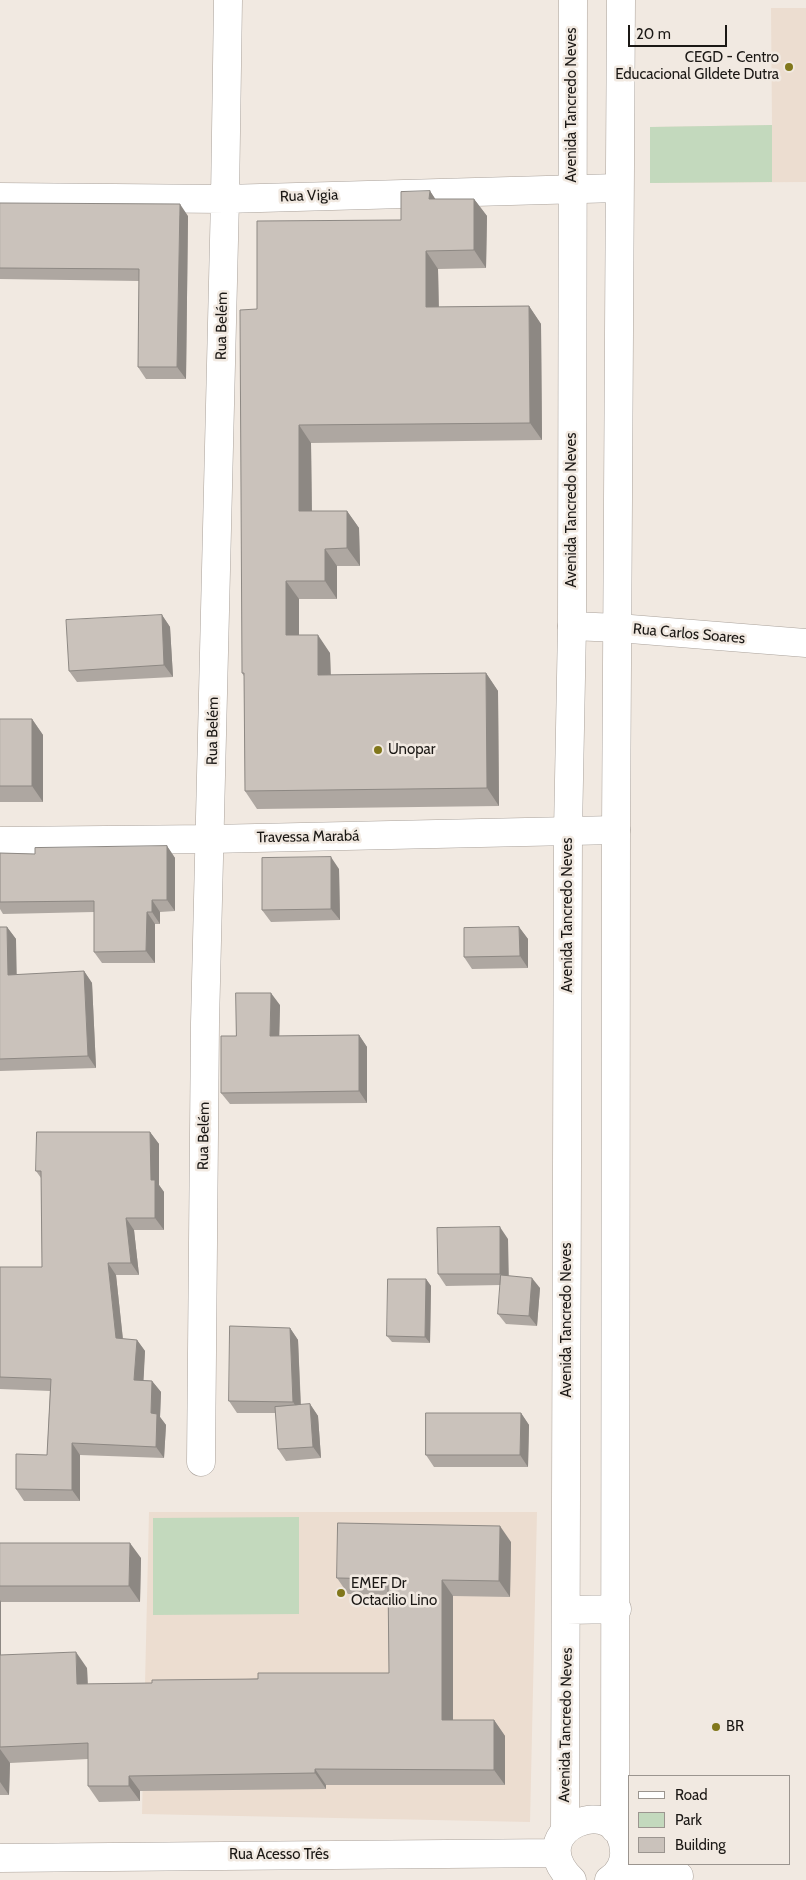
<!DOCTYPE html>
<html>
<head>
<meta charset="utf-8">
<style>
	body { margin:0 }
	#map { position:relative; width:806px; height:1880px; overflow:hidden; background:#f1e9e1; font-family:Cabin,sans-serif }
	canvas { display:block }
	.legend { position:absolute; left:628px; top:1775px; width:162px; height:90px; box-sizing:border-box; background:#f1e9e1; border:1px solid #9b958f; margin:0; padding:6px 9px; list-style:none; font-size:15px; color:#1b1815 }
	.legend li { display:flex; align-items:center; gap:10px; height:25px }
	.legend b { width:25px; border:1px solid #9b958f }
	.scale { position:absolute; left:628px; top:25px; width:99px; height:22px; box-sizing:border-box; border:2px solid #1b1815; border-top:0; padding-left:6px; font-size:15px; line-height:18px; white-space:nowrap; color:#1b1815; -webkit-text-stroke:4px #f1e9e1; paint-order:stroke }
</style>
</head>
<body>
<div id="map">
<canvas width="806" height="1880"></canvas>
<ul class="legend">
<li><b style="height:6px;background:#fff"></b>Road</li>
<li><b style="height:14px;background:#c3d9bd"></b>Park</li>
<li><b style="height:14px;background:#cac2bb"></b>Building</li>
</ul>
<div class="scale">20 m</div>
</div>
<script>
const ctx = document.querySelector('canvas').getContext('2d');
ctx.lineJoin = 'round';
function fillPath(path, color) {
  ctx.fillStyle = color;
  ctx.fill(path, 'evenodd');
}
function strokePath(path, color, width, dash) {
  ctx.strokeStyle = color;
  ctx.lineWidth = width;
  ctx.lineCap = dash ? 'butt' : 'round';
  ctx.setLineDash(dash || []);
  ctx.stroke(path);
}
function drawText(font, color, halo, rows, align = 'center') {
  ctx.font = font + ' Cabin,sans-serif';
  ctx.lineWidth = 5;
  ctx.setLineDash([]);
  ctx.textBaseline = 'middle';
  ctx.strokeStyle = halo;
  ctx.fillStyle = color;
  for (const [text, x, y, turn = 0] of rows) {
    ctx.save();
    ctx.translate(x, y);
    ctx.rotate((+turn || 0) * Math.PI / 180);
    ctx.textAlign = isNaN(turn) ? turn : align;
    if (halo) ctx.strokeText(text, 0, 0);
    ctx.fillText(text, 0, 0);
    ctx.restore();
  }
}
fillPath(new Path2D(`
	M771 8H806V182L650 183V127L772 125Z
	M149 1512H537L530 1822 142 1814Z`), '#ecddd0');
fillPath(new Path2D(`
	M772 125V182L650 183V127Z
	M299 1517V1614L153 1615V1518Z`), '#c3d9bd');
const minor = new Path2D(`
	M0 197 225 199 618 188
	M572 626 618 628 806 643
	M0 841 211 839 616 830
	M201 1462 205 1023 225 199 228 0`);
const tertiary = new Path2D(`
	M567 1610 617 1609
	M615 1829 616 830 621 0
	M565 1831 568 831 572 626 573 0
	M0 1858 557 1853
	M617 1873 679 1876
	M572 1880C519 1829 621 1789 624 1851 625 1862 619 1874 609 1880`);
strokePath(minor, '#aaa29b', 29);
strokePath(tertiary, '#aaa29b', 29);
strokePath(minor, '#fff', 28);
strokePath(tertiary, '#fff', 28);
fillPath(new Path2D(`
	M430 191 435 199H474L487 216 486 268 438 269 439 307 529 306 541 324 542 440 311 443 312 511H347L359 528 360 566H337V599H299V635L330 653 331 675 486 673 498 691 499 806 257 809 245 791 244 676 242 673 257 309 401 220Z
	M0 203 188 216 186 379H146L138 367 139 281 0 279Z
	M162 615 170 627 173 677 77 682 69 671Z
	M0 719H32L43 735V802H0Z
	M167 846 175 858V911L160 912V924H155V963H102L94 952V912L3 914 0 909V853L35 854Z
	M339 869 340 920 271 922 262 910Z
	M0 927H7L16 939V975L84 971 92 983 96 1068 0 1071Z
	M519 927 528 939V968L472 969 464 957Z
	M280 1005 279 1036 359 1035 367 1047V1103L230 1104 221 1093 236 1036Z
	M150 1132 159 1144V1185L164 1192V1230H134L139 1275H116L123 1339 137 1340 145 1351 143 1380 152 1381 161 1392 160 1417 166 1425 164 1458 80 1455V1501H24L16 1489 47 1455 50 1391 0 1389V1267H42L41 1178 36 1171Z
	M508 1239V1276L540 1288 537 1326 506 1324 498 1314 501 1285 446 1286 438 1274Z
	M426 1279 431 1286 430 1343 392 1342 387 1336Z
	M290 1328 298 1340 301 1405 310 1404 318 1416 321 1458 286 1461 278 1449 276 1413H237L229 1401Z
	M521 1413 529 1425 528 1467H434L426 1455Z
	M511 1542 510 1597 453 1596V1720H494L505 1736V1785H326V1789L140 1791V1801L99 1802 88 1786V1759L10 1763 9 1795H0V1543L141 1558 140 1602H1V1655L87 1668 88 1684 152 1683 389 1673 388 1595 348 1594 337 1578Z`), '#aea7a1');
fillPath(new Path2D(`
	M430 191 442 209 429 199Z
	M474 199 487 216 486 268 474 250Z
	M180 204 188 216 186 379 177 367Z
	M426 251 438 269 439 325 426 307Z
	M529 306 541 324 542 440 530 423Z
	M299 425 311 443 312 529 299 511Z
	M347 511 359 528 360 566 347 548Z
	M325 549 337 566V599L325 581Z
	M286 581 299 599V653L286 635Z
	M162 615 170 627 173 677 164 665Z
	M318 635 330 653 331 693 318 675Z
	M486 673 498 691 499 806 487 788Z
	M32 719 43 735V802L32 786Z
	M167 846 175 858V911L167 900Z
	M331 857 339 869 340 920 331 909Z
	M152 900 160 912V924L152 912Z
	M147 912 155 924V963L146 951Z
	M7 927 16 939 17 987 8 975Z
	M519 927 528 939V968L520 956Z
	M84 971 92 983 96 1068 88 1056Z
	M271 993 280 1005 279 1048 270 1036Z
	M359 1035 367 1047V1103L359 1091Z
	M150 1132 159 1144V1185L164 1192V1230L155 1218 151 1180Z
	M126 1218 134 1230 139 1275 131 1263Z
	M500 1227 508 1239 509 1285 500 1274Z
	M108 1263 116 1275 124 1350 116 1338Z
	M532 1278 540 1288 537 1326 529 1316Z
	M426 1279 431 1286 430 1343 425 1337Z
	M290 1328 298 1340 301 1414 293 1402Z
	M137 1340 145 1351 143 1392 134 1380Z
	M152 1381 161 1392 160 1417 166 1425 164 1458 156 1447 151 1413Z
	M310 1404 318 1416 321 1458 313 1447Z
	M521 1413 529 1425 528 1467 520 1455Z
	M72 1443 80 1455V1501L72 1490Z
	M500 1526 511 1542 510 1597 499 1581Z
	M130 1543 141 1558 140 1602 129 1586Z
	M442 1580 453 1596V1736L442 1720Z
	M0 1600 1 1602V1672L0 1670Z
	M76 1652 87 1668 88 1700 77 1684Z
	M494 1720 505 1736V1785L494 1770Z
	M0 1749 10 1763 9 1795 0 1782Z
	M315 1769 326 1785V1789L315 1773Z
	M129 1776 140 1791V1801L129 1786Z`), '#8d8883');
const building = new Path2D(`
	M430 191 429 199H474V250L426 251V307L529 306 530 423 299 425V511H347V548L325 549V581H286V635H318V675L486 673 487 788 245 791 244 673H242L240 310 257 309V221L401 220V192Z
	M0 203 180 204 177 367H138L139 269 0 268Z
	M162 615 164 665 69 671 66 620Z
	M0 719H32V786H0Z
	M167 846V900H152V912H147L146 951 94 952V901L0 902V853L35 854V848Z
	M331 857V909L262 910V858Z
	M0 927H7L8 975 84 971 88 1056 0 1059Z
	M519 927 520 956 464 957V928Z
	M236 993H271L270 1036 359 1035V1091L221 1093V1036H236Z
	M37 1132H150L151 1180H155V1218H126L131 1263H108L116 1338 137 1340 134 1380 152 1381 151 1413 157 1414 156 1447 72 1443V1490L16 1489V1454L47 1455 51 1379 0 1377V1267H42L41 1171H36Z
	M500 1227V1274H438L437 1228Z
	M501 1275 532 1278 529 1316 498 1314Z
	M388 1279H426L425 1337 387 1336Z
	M230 1326 290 1328 293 1402 229 1401Z
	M310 1404 313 1447 278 1449 275 1407Z
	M426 1413H521L520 1455H426Z
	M338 1523 500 1526 499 1581 442 1580V1720H494V1770L315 1769V1773L129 1776V1786H88V1743L0 1747V1655L76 1652 77 1684 152 1683V1680L258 1679V1673H389L388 1579 337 1578Z
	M0 1543H130L129 1586H0Z`);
fillPath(building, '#cac2bb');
strokePath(building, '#8d8883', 1);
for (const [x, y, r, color] of [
	[789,67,5,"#81771b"],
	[378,750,5,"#81771b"],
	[341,1593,5,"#81771b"],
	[716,1727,5,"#81771b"]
]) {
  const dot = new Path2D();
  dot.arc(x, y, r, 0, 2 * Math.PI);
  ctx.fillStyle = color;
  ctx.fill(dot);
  strokePath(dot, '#f1e9e1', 2);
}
drawText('15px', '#1b1815', '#f1e9e1', [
	["CEGD - Centro",779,58,"right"],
	["Educacional GIldete Dutra",779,75,"right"],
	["Unopar",388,750],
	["EMEF Dr",351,1584],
	["Octacilio Lino",351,1601],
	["BR",726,1727]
], 'left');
drawText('15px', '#1b1815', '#f1e9e1', [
	["Avenida Tancredo Neves",572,105,-90],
	["Rua Vigia",309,196,-2],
	["Rua Belém",222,326,-89],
	["Avenida Tancredo Neves",572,510,-90],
	["Rua Carlos Soares",689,634,5],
	["Rua Belém",213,731,-89],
	["Travessa Marabá",308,837,-1],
	["Avenida Tancredo Neves",568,915,-90],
	["Rua Belém",204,1136,-89],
	["Avenida Tancredo Neves",567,1320,-90],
	["Avenida Tancredo Neves",566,1725,-89],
	["Rua Acesso Três",279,1855]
]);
</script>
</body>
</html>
